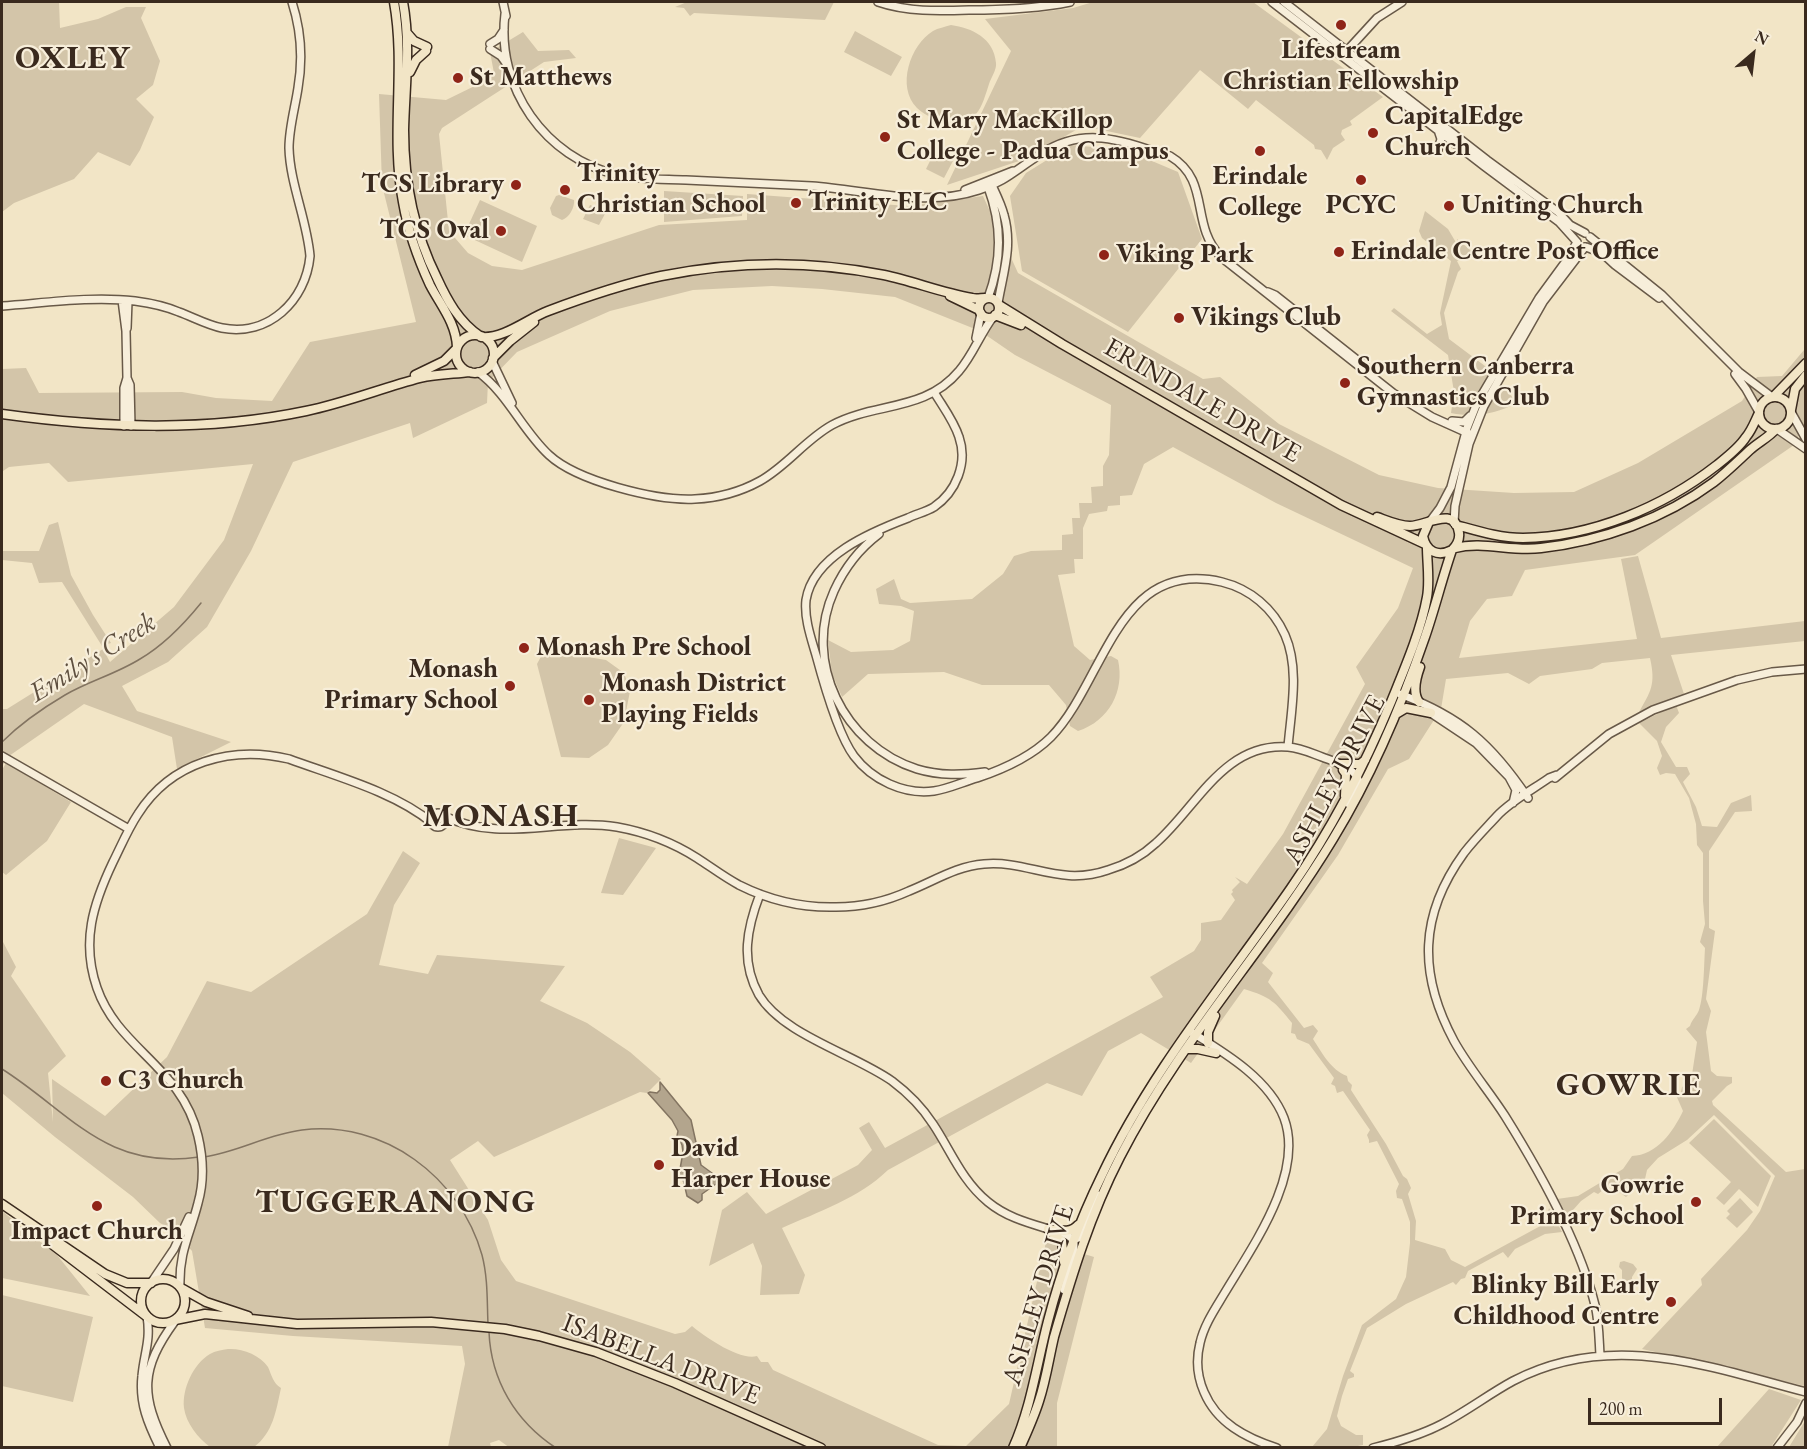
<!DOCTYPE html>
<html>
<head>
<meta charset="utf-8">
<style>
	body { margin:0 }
	#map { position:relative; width:1807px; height:1449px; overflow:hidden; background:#f2e5c6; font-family:"EB Garamond",serif }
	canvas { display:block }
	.frame { position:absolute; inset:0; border:3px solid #3a2a1e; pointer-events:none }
	.north { position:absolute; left:1723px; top:24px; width:60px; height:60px; -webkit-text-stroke:4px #f7eeda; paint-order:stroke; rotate:28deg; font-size:16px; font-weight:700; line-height:24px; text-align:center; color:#3a2a1e }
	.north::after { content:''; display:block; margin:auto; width:21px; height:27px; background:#3a2a1e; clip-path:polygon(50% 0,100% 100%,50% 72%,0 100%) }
	.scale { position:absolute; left:1588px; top:1398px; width:134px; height:27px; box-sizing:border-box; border:3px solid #3a2a1e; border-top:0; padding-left:8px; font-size:18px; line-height:21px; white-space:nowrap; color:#3a2a1e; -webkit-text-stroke:4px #f7eeda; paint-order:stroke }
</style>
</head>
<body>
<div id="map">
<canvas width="1807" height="1449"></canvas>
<div class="frame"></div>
<div class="north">N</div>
<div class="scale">200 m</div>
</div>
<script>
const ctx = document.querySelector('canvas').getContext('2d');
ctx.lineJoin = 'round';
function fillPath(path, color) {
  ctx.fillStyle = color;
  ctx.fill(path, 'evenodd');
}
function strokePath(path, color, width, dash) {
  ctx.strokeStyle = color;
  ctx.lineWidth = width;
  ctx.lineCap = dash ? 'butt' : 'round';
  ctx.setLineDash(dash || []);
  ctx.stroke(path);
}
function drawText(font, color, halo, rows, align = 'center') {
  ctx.font = font + ' "EB Garamond",serif';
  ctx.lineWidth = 4.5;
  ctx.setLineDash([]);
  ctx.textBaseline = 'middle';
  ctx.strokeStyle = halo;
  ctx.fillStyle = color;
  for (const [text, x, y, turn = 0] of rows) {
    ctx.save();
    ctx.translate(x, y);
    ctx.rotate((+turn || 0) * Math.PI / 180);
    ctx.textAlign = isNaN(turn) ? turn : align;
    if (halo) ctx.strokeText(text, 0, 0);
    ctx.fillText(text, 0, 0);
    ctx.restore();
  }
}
fillPath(new Path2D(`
	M22 2H59L60 28 98 19 126 7H146L141 18 160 61 153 85 136 99 154 117 140 150 130 166 98 152 74 179 14 203 2 212V3Z
	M687 2H834L825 20 694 13 690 16 684 8 675 7Z
	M1093 2H1253L1383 97 1350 121 1352 125 1342 130 1341 134 1345 140 1333 148 1327 160 1321 150 1315 149 1314 145 1256 100 1248 109 1200 70 1140 138 1083 126 1025 159 947 185 1011 51 985 19 1073 8Z
	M951 25C972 28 994 38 996 63 997 69 991 78 989 84 986 93 982 108 976 114 960 130 931 121 917 108 896 87 910 45 933 31 938 28 945 27 951 25Z
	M855 31 902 57 891 76 844 52Z
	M523 32 538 51 569 50 576 58 544 62 442 128 439 134 449 231 468 253 492 266 522 270 659 225 747 220V194L908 206 983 196 1018 273 1203 379 1220 377 1279 424 1379 475 1438 488 1514 493 1574 492 1638 463 1742 401 1757 377 1782 376 1804 350 1805 351V423L1794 445 1635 555 1525 570 1512 596 1487 599 1470 621 1459 658 1637 639 1621 559 1638 556 1661 638 1805 621V641L1671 655 1684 694 1638 714C1651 691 1656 685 1650 658L1602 663 1592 669 1540 676 1529 684 1508 673 1446 679 1441 709 1409 759 1388 769 1338 855 1262 963 1273 973 1268 982 1304 1028 1313 1025 1318 1031 1313 1039C1322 1053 1331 1070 1347 1076L1348 1081 1352 1085 1351 1090 1386 1144 1403 1176 1407 1179 1411 1188 1408 1194 1416 1221 1415 1240 1445 1249 1451 1260 1465 1267 1544 1224 1549 1208 1562 1232 1545 1234 1515 1249 1508 1258 1503 1252 1468 1271 1465 1278 1461 1279 1456 1285 1453 1282 1406 1304 1367 1328 1350 1371 1354 1374V1377L1348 1379 1342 1396 1337 1416 1341 1426 1356 1435H1363V1445L1347 1448 1312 1447 1327 1429 1343 1376 1362 1325 1396 1299 1406 1277 1410 1243V1222L1402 1199 1397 1198 1396 1191 1399 1184 1377 1141 1369 1143V1140L1367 1135 1370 1130 1343 1091 1337 1093 1335 1086 1331 1084 1334 1078 1309 1044 1297 1039 1295 1034 1291 1033 1292 1023C1275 1002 1271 997 1244 989L1191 1063 1141 1033 1108 1051 1082 1096 1047 1083 888 1170C859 1198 818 1212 782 1228L805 1275 799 1294 760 1295 762 1266 753 1243 709 1266 722 1210 747 1192 766 1214 858 1165 872 1150 859 1128 869 1122 885 1148 1163 997 1150 977 1194 951 1201 940V923L1221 920 1235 900 1231 894 1233 892 1232 890 1240 882 1235 877 1247 884 1283 834 1365 684 1356 667 1398 608 1413 568 1276 503 1173 447 1144 464 1132 495 1120 496V505L1108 506 1107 511 1089 514 1083 528V559H1074L1075 573 1058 575 1074 646 1090 660 1111 656 1118 660C1125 691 1109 721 1078 731L1070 726 1066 705 1049 685H982L944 672 868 674 842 697 832 674 828 640 851 652 893 650 910 641 914 611 901 606 879 604 876 589 894 579 901 599 910 603 972 599 1003 574 1014 556 1031 551 1062 550V535L1073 534 1072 518H1080L1079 503H1092L1091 487 1103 486V466L1109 455 1111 405 1015 355 980 331 895 297 822 289 772 286 693 290 610 311 517 352 488 382 487 403 413 438 410 423 293 462 251 551 207 627 168 662 122 686 137 711 231 742 177 769 172 737 84 704 9 756 2 766V709H7L103 649 110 662 174 607 224 540 253 464 68 482 49 463 9 467 3 471 2 468V369L26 368 39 393 182 392 216 398 272 401 310 342 416 322 382 185 379 94 446 100 489 79 494 73 490 52Z
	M1071 145 1126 150 1178 172 1202 239 1128 332 1022 271 1010 196 1026 173Z
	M936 149 954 159 944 178 926 169Z
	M664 191 743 196 742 216 664 222Z
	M559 195 574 200C575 207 569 218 562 220L552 215 550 208 556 196Z
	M480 200 537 226 522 262 464 235Z
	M590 205 606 212 599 225 583 219Z
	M1425 211 1448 229 1458 246 1457 239 1475 254 1457 261 1461 269 1458 272 1444 313 1449 339 1489 369 1517 403C1495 414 1475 418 1451 413L1454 392 1448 355 1391 311 1394 308 1427 334 1442 325 1440 313 1451 261 1422 238 1419 231Z
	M58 522 71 575 93 615 111 643 102 646 62 582 39 583 32 563 2 560V551H39L49 525Z
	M547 645 582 656 606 660 624 673 630 691 624 722 608 745 589 758 561 757 537 664Z
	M1676 705 1679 713 1666 727 1661 742 1676 767H1687L1690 774 1683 782 1696 807 1702 826 1717 827 1731 803 1751 795 1752 811 1735 812 1709 851V928L1715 931 1706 999 1711 1011 1706 1032 1711 1071 1717 1076 1732 1077V1083L1727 1086 1712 1101 1713 1105 1786 1172 1805 1169V1386L1642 1349 1702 1285 1701 1279 1747 1230 1760 1211 1775 1176 1714 1115 1687 1140 1658 1158 1647 1170 1645 1179 1626 1197 1609 1185 1598 1194 1594 1192 1581 1201 1566 1218 1557 1199 1578 1196 1623 1169 1632 1156C1657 1155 1673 1132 1683 1111L1676 1095 1681 1092 1682 1087 1691 1081 1697 1042 1686 1029 1690 1026C1692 1019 1697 1016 1699 1010 1704 996 1704 964 1705 948L1700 942 1705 924 1703 901V853L1697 845 1696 824 1689 798 1675 774 1666 773 1660 775 1657 768 1662 756 1657 741 1639 723Z
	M6 763 71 802 47 841 6 875 2 872V770Z
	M619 838 656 848 623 895 601 893Z
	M403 851 420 863 394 905 379 965 428 974 437 955 565 966 540 1001 587 1023 630 1052 661 1079 647 1093 640 1092 494 1157 478 1141 450 1160 488 1220 501 1260 516 1281 675 1334 685 1332 692 1326C705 1337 740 1361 757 1356L761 1362H768L773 1370 938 1445 966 1446 1009 1404 1046 1242 1094 1257 1057 1403V1446L1059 1447 510 1448 499 1440 490 1443 491 1447H448L465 1364 462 1346 293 1336 205 1328 192 1251 174 1231 160 1223 133 1197 55 1137 2 1093V940L16 967 11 976 66 1056 48 1073 53 1122 52 1079 105 1116 167 1057 207 981 251 992 367 914Z
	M1714 1119 1771 1176 1758 1207 1739 1189 1724 1205 1716 1198 1731 1182 1689 1143Z
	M1740 1198 1753 1212 1737 1228 1726 1218 1730 1214 1727 1211Z
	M2 1211 57 1255 90 1296 2 1278Z
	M1624 1261 1633 1264 1637 1269 1632 1277V1285L1629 1288 1622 1285V1270L1619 1267 1620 1262Z
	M2 1295 93 1317 73 1402 2 1386Z
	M228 1349C242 1348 260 1355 268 1367 272 1376 273 1383 281 1388 276 1411 273 1433 254 1447H210C198 1438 186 1423 184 1408 182 1389 193 1364 210 1354 215 1351 222 1350 228 1349Z
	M1769 1389 1801 1400 1771 1447H1717Z
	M1805 1421V1447H1789Z`), '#d3c5a9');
const water = new Path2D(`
	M660 1082 691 1120 701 1165 716 1176V1184L702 1194V1200L698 1203 687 1196 683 1179 679 1175 683 1152 682 1145 677 1136 678 1131 672 1120 648 1093 650 1092 657 1093 660 1090Z`);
fillPath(water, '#b3a58d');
strokePath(water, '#837461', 1.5);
strokePath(new Path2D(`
	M2 742C20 724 43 708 65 695 89 681 116 674 140 659 164 645 184 624 201 603
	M2 1069C70 1112 106 1171 199 1157
	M204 1157C238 1152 268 1134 302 1130 384 1120 460 1177 482 1255 488 1278 487 1301 488 1324
	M489 1332C491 1380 515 1421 556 1448`), '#837461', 1.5);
const minor = new Path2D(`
	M503 2 506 16
	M878 2C907 12 938 11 969 10 1003 10 1036 9 1070 2
	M1272 2 1484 166 1559 222 1577 242
	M1284 2 1487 160 1558 212 1570 225 1585 233
	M505 14C496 88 545 158 618 175 640 180 663 179 686 180 728 182 770 184 812 186 867 190 925 208 979 190 1005 182 1018 168 1041 154 1078 129 1114 137 1153 151 1159 153 1163 153 1170 156 1212 181 1189 224 1221 257L1393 393 1432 417 1472 435
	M490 44 498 39 504 30
	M490 49 501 56 506 63
	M1344 54 1377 18 1402 2
	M1438 150 1441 139 1439 133
	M990 181C995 192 1001 203 1004 215 1013 246 1003 273 998 303
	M965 190 1013 171
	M1590 237 1662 295 1739 372 1772 397
	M1586 247 1602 253 1615 265 1659 298
	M1268 292 1275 295 1366 367
	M988 298C1002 260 1002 225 988 187
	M122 300 126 331 127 378 124 388V426
	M2 306C45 303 91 296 135 301 150 303 165 306 179 312 193 317 207 325 222 328 268 337 306 301 310 256 307 220 290 184 289 148 289 128 295 108 298 88 303 59 301 30 292 2
	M127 328 128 301
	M976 338 981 313
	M492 361 512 403
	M478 372C508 394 522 430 549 455 577 481 656 501 695 499 717 498 740 492 760 481 787 466 805 440 832 425 875 402 925 412 959 371 973 355 980 334 993 317
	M1735 374 1746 389 1759 412
	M127 378 130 385 131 426
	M934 392C943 407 954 421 959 437 968 463 956 492 934 507 926 512 916 514 908 518 871 532 813 556 806 600 804 618 811 638 816 655 823 681 839 736 854 756 872 780 904 795 934 791 948 789 963 782 977 778 1004 769 1031 757 1051 737 1105 682 1117 557 1222 582 1250 589 1273 608 1285 635 1300 669 1291 711 1288 747
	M1791 412 1806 439
	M1452 421 1464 422 1470 416
	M1777 429 1806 449
	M1431 520 1440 508 1451 487 1467 428 1477 403 1539 298 1569 257 1577 242
	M1454 523 1455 506 1469 444 1484 406 1543 302 1585 247
	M879 534C859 549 844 569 834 591 802 662 844 746 917 769 940 776 962 775 985 772
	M1400 694C1461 717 1491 743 1528 798
	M1428 711 1476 743 1512 780
	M2 756 129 829
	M1557 775 1549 778C1532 790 1511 801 1497 816 1486 828 1474 840 1464 853 1419 915 1418 974 1454 1041 1469 1068 1489 1091 1505 1116 1540 1172 1579 1241 1595 1305 1599 1321 1599 1339 1600 1355
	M1509 777 1516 790 1513 803
	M1555 778 1609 734 1653 710 1737 680 1772 672 1806 669
	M431 820a7 7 0 1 1 14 0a7 7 0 1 1-14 0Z
	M444 816C502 844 557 817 617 827 645 832 672 842 697 858 711 867 724 877 739 885 769 900 803 908 836 907 861 907 887 901 909 891 934 881 957 866 984 864 1029 860 1059 887 1108 870 1125 865 1142 856 1156 843 1197 807 1224 742 1288 747 1301 748 1311 753 1322 757 1335 762 1353 766 1359 781L1349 804
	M760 894C747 928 740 961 759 995 783 1035 854 1054 892 1081 908 1093 922 1107 933 1124 951 1151 962 1181 988 1202 1011 1221 1039 1225 1067 1235L1074 1240
	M1191 1032C1225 1053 1269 1079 1284 1118 1305 1174 1252 1247 1224 1294 1215 1309 1204 1325 1200 1343 1196 1359 1197 1376 1204 1392 1217 1423 1246 1438 1277 1448
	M1072 1240 1079 1238 1098 1195
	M151 1283 174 1249 189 1217
	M180 1286C179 1251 190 1235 198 1203 204 1182 203 1157 198 1136 182 1067 118 1049 97 988 81 942 93 904 113 862 121 846 128 829 138 814 171 762 231 745 289 759 335 776 395 792 432 823
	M1064 1290 1074 1254V1242
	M147 1316C151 1341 144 1353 142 1376 139 1403 148 1424 160 1448
	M167 1448C140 1395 140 1369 175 1321
	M1373 1448C1397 1442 1421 1435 1442 1424 1467 1411 1489 1394 1513 1381 1611 1330 1706 1366 1806 1392
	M1777 1448 1797 1422 1806 1403`);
const major = new Path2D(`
	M394 2C406 69 390 134 403 202 408 231 418 259 430 285 441 306 456 323 457 347
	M403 2C411 45 405 87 404 130 404 181 414 232 437 278 447 300 459 322 480 336
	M407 33 414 41 427 47
	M410 72 416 60 426 51
	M950 296 979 310
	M979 308a10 10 0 1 1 20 0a10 10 0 1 1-20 0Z
	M999 305 1062 344 1341 505 1425 544
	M995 315 1021 325
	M456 354a19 19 0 1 1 38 0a19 19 0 1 1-38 0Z
	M481 337C504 339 527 319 548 311 585 297 623 284 661 276 735 261 810 260 884 275 913 281 942 293 972 298 976 299 981 298 985 298
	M493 358 510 341 534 322
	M415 375 444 361 456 349
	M1759 413a16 16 0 1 1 32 0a16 16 0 1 1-32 0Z
	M1773 397 1806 363
	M1791 410 1795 389 1806 375
	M2 414C103 428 206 432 306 411 345 403 382 388 420 378 436 374 454 374 470 372
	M1377 517C1388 521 1399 526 1410 526 1426 526 1455 505 1459 533 1460 540 1457 545 1452 550 1438 557 1426 552 1423 536L1429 522
	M1456 525C1478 531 1500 538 1523 538 1592 537 1663 507 1717 465 1727 457 1739 448 1746 437 1752 430 1755 421 1759 413
	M1455 548C1483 541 1512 552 1541 548 1602 541 1664 519 1714 482 1727 472 1739 460 1751 449 1759 442 1769 437 1776 429
	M1419 702C1412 692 1416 678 1420 667
	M1396 714 1406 708 1431 713
	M1340 764H1360L1365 760
	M1343 770 1346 774 1345 796
	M1208 1043V1032L1215 1016
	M1186 1049H1198L1216 1053
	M2 1204 105 1274 127 1283H151
	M1048 1229C1058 1230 1071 1234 1078 1225
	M1053 1234 1062 1241 1064 1262
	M53 1245 146 1316
	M141 1301a22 22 0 1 1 44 0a22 22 0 1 1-44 0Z
	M183 1289 206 1302 248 1316
	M175 1320 205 1314 297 1324 431 1322 505 1329 539 1336 596 1352 675 1383 821 1448
	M1013 1448C1031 1408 1037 1363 1048 1321 1061 1271 1079 1222 1102 1175 1151 1071 1226 982 1291 888 1331 830 1364 767 1391 702 1404 670 1421 631 1427 597 1430 581 1427 563 1427 547
	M1020 1448C1027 1432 1034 1417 1039 1401 1046 1380 1049 1358 1054 1337 1072 1275 1090 1215 1120 1157 1178 1043 1267 948 1333 839 1372 775 1401 707 1425 637 1435 608 1442 579 1452 550`);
strokePath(minor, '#685948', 10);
strokePath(major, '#3a2a1e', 11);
strokePath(minor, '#f7eeda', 7);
strokePath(major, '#f2e5c6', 8);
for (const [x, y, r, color] of [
	[1341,25,6,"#8f2418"],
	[458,78,6,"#8f2418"],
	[1373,133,6,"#8f2418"],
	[885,137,6,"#8f2418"],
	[1260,151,6,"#8f2418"],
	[1361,180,6,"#8f2418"],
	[516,185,6,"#8f2418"],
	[565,190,6,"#8f2418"],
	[796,203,6,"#8f2418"],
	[1449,206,6,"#8f2418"],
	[501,231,6,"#8f2418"],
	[1339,252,6,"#8f2418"],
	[1104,255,6,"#8f2418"],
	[1179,318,6,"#8f2418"],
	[1345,383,6,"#8f2418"],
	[524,648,6,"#8f2418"],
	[510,686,6,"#8f2418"],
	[589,700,6,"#8f2418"],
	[106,1081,6,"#8f2418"],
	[659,1165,6,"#8f2418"],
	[1696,1202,6,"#8f2418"],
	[97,1206,6,"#8f2418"],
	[1671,1302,6,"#8f2418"]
]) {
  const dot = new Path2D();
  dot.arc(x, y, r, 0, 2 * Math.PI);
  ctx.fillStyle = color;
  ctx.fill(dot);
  strokePath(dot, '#f7eeda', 2);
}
drawText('bold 27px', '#3a2a1e', '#f7eeda', [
	["Lifestream",1341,51,"center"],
	["Christian Fellowship",1341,82,"center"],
	["St Matthews",470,78],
	["CapitalEdge",1385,117],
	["Church",1385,148],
	["St Mary MacKillop",897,121],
	["College - Padua Campus",897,152],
	["Trinity",577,174],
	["Christian School",577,205],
	["Erindale",1260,177,"center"],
	["College",1260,208,"center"],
	["TCS Library",504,185,"right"],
	["Trinity ELC",808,203],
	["PCYC",1361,206,"center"],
	["Uniting Church",1461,206],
	["TCS Oval",489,231,"right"],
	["Erindale Centre Post Office",1351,252],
	["Viking Park",1116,255],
	["Vikings Club",1191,318],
	["Southern Canberra",1357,367],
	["Gymnastics Club",1357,398],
	["Monash Pre School",536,648],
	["Monash",498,670,"right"],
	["Primary School",498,701,"right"],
	["Monash District",601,684],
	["Playing Fields",601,715],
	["C3 Church",118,1081],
	["David",671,1149],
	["Harper House",671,1180],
	["Gowrie",1684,1186,"right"],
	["Primary School",1684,1217,"right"],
	["Impact Church",97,1232,"center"],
	["Blinky Bill Early",1659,1286,"right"],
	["Childhood Centre",1659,1317,"right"]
], 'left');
drawText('27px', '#3a2a1e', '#f7eeda', [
	["ERINDALE DRIVE",1202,401,30],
	["ASHLEY DRIVE",1335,780,-62],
	["ASHLEY DRIVE",1039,1295,-73],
	["ISABELLA DRIVE",661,1360,21]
]);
drawText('italic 28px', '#5e4f3f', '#f7eeda', [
	["Emily's Creek",93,658,-32]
]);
ctx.letterSpacing = '1.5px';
drawText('bold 33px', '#3a2a1e', '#f7eeda', [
	["OXLEY",73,59],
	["MONASH",501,817],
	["GOWRIE",1629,1086],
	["TUGGERANONG",396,1203]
]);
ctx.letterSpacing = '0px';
</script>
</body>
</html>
